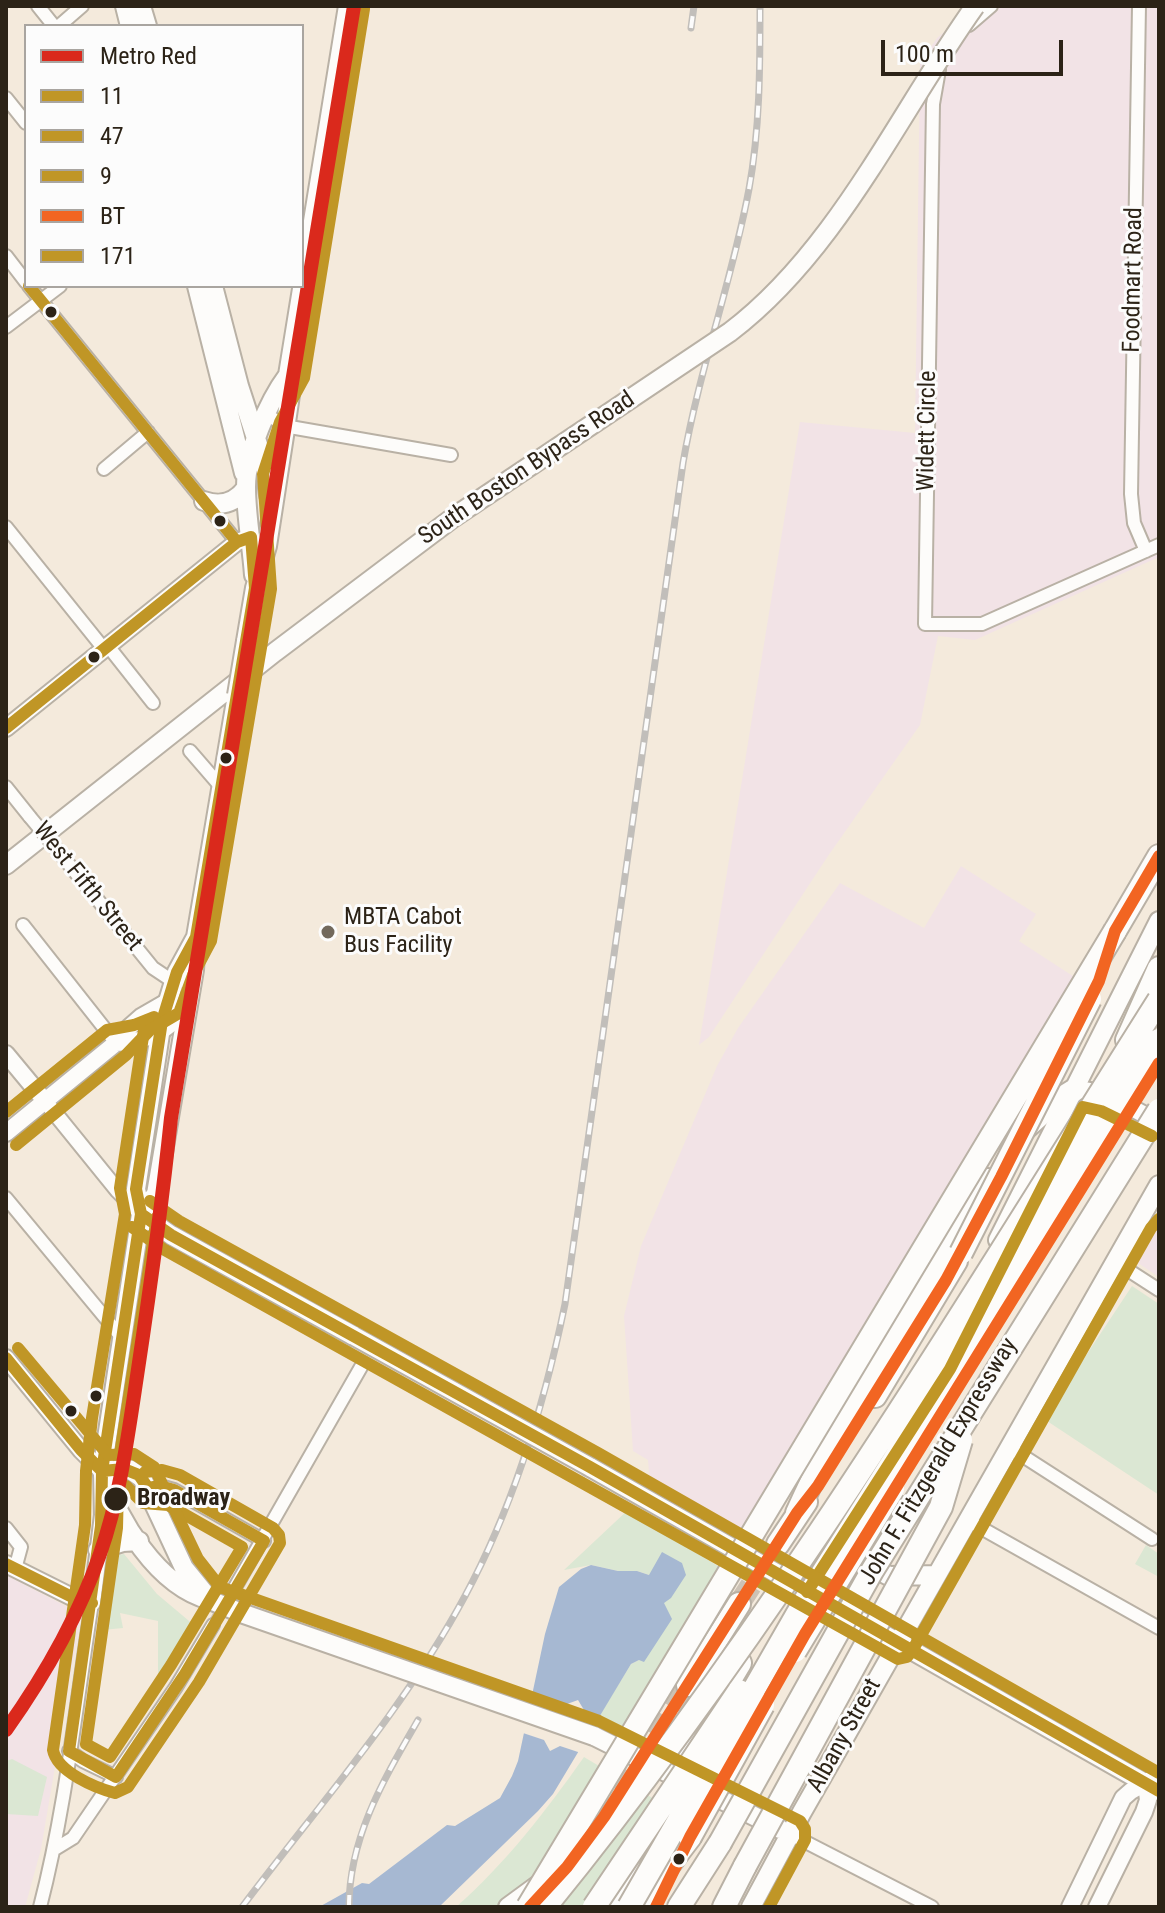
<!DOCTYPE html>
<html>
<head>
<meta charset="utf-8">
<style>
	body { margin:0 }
	#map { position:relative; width:1165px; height:1913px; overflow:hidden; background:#f4eadc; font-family:"Roboto Condensed",sans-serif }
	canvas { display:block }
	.frame { position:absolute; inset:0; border:8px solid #2c2317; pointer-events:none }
	.legend { position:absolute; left:24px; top:24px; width:280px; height:264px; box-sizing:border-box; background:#fcfcfc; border:2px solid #a9a5a0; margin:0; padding:10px 14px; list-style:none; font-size:24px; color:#2c2317 }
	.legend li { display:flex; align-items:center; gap:16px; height:40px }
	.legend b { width:40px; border:2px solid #a9a5a0 }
	.scale { position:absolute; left:881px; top:40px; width:182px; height:36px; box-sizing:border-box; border:4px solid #2c2317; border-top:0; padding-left:10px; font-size:24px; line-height:28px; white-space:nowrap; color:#2c2317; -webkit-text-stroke:6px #fcfcfc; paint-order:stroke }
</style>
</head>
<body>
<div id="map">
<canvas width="1165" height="1913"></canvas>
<div class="frame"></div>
<ul class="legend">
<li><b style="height:10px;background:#da291c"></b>Metro Red</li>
<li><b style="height:10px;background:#c09626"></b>11</li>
<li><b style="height:10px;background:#c09626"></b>47</li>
<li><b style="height:10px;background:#c09626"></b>9</li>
<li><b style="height:10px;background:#f26522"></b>BT</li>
<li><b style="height:10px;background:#c09626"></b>171</li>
</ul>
<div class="scale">100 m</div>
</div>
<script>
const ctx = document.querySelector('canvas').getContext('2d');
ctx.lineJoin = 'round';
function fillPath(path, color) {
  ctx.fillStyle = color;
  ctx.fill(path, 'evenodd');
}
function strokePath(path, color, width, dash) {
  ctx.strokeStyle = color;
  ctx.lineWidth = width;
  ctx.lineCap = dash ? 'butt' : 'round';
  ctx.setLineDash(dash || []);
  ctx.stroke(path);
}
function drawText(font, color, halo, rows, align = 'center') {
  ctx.font = font + ' "Roboto Condensed",sans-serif';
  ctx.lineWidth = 6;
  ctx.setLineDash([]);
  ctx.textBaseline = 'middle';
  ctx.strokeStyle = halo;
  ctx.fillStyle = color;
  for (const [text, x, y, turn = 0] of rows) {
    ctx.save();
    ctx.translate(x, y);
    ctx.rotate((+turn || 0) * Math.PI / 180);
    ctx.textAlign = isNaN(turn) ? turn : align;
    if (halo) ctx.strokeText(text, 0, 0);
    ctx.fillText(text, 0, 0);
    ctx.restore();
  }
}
fillPath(new Path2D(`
	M975 6H1159V557L975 640 938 636 920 725 828 856 709 1037 699 1045 800 422 915 433 920 63 937 38Z
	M961 866 1036 914 1019 941 1079 980 747 1534 650 1482 648 1460 633 1451 624 1316 641 1246 717 1066 738 1028 840 883 924 928Z
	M1159 1224V1277L1135 1261Z
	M6 1575 81 1614 41 1849 25 1907H6Z`), '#f2e3e6');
fillPath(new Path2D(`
	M1132 1286 1159 1304V1495L1044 1419Z
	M630 1508 654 1524 663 1533 723 1569 629 1731 599 1716 631 1664 639 1660 649 1575 637 1571H618L591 1565 564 1570Z
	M1146 1545 1159 1554V1577L1135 1564Z
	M124 1554 157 1594 195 1626 158 1691V1621L120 1613 123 1628 103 1630 115 1561 119 1555Z
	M584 1757 679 1814 638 1907H456C506 1863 546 1811 584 1757Z
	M12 1759 47 1777 38 1816 6 1814V1761Z`), '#dbe7d3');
fillPath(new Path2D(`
	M662 1552 682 1563 686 1575 671 1598 664 1603 672 1619 644 1662 639 1660 631 1664 553 1794 538 1811 439 1907H319L362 1883 369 1884 447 1825 455 1826 500 1798 512 1776 518 1761 545 1634 559 1587 581 1569 591 1565 618 1571H637L649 1575Z`), '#a6b8d2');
fillPath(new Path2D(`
	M528 1691 567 1704 578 1700 584 1710 602 1718 581 1753 560 1746 550 1751 544 1740 520 1732Z`), '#f4eadc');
strokePath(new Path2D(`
	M213 1625 234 1589`), '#ccc2b5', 12, [12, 6]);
strokePath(new Path2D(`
	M739 1604 778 1544
	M603 1820 688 1685`), '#ccc2b5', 22, [22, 11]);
const minor = new Path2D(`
	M38 6 54 26
	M1139 6 1131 494 1134 523 1146 551
	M969 25 991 6
	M59 26 82 6
	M939 70 933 104 925 624H982L1159 545
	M6 98 26 123
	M6 256 26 282
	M29 286 237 542
	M6 327 60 286
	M266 415 290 427 451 455
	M104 469 148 432
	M6 527 104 649
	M108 646 153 703
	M190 751 222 788
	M6 787 30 817
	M50 841 153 968 174 982
	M23 925 116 1043
	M6 1198 122 1338
	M1114 1261 1159 1290
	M1009 1447 1152 1539
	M148 1488 160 1486 174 1490 264 1541
	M967 1520 1159 1628
	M6 1528 21 1547 15 1569
	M234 1589 361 1367
	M69 1751 83 1761 116 1777
	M790 1834 932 1907
	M55 1849 73 1838 176 1687 213 1625
	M40 1907C66 1807 76 1705 92 1603`);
const tertiary = new Path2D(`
	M45 1101 118 1191 141 1214`);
const secondary = new Path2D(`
	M6 728 237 542 251 537
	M116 1043C144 1043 171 1030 187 1007
	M6 1054 45 1101
	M1073 1091C1103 1086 1133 1111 1159 1122
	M6 1133 116 1043 124 1032 141 1017 167 1002
	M6 1358 81 1450 102 1471 103 1515 92 1603 72 1597 6 1564
	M1070 1907 1123 1798 1131 1791 1159 1775
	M1097 1907 1144 1812 1148 1800 1146 1784`);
const primary = new Path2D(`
	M125 6 130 26
	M141 6 147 26
	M197 286 244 473
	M213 286 239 386 265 466 269 495
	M204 501C221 507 235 503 246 488
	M254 575C252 546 246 516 246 487 246 453 268 402 288 375
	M246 641 255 588 267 546 284 436 290 395 288 375 348 6
	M6 865 275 652 454 517
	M196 937 177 972 162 1021 136 1189 141 1214 102 1471C118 1520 157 1586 210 1600
	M141 1214 156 1194 194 970 196 937 237 695
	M141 1214 171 1235 354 1336
	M998 1240 1159 921
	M590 1467 1159 1791
	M102 1471 129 1469 142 1478 184 1568 210 1600
	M98 1550 123 1542 139 1541
	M864 1563 889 1576 937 1575
	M594 1736 780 1829
	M508 1907 538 1885
	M751 1907 802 1812 1159 1185`);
const motorway = new Path2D(`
	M1115 931 1159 856
	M1127 1040 1159 968
	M1024 1129 1052 1104 1073 1091
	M875 1396 956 1261
	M797 1513C849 1397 922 1289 988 1180
	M778 1544 806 1502
	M688 1685 739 1604
	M688 1750 740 1663
	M612 1907 639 1853
	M645 1907 665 1870 690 1837
	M679 1907 720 1843
	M724 1907 745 1866`);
strokePath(minor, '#b9b1a5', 16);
strokePath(tertiary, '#b9b1a5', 18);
strokePath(secondary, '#b9b1a5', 20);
strokePath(primary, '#b9b1a5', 22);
strokePath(motorway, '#b9b1a5', 26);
strokePath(minor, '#fdfcfa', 12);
strokePath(tertiary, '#fdfcfa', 14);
strokePath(secondary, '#fdfcfa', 16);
strokePath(primary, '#fdfcfa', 18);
strokePath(motorway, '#fdfcfa', 22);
const rail = new Path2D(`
	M691 28 694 6
	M242 1907C318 1806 405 1708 465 1596 514 1505 544 1406 565 1304L683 463C699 370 732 281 749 189 760 128 760 68 760 6
	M349 1907C349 1837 384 1779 418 1720`);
strokePath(rail, '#c1beba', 7);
strokePath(rail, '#fcfcfc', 4, [12]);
const minorBridge = new Path2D(`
	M30 817 50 841`);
const primaryBridge = new Path2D(`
	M454 517 730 332C837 251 898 114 975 6
	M237 695 246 641
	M354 1336 590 1467
	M210 1600 244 1614 594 1736`);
const motorwayBridge = new Path2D(`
	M961 1253 1090 999
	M795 1651 893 1489
	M690 1837 763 1705
	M720 1843 872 1571 1159 1110
	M745 1866 941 1507 961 1440
	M528 1907 1115 931
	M545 1907C777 1622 963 1310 1159 1000
	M594 1907 739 1691
	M629 1907 806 1599 1159 1040`);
strokePath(minorBridge, '#b9b1a5', 16, []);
strokePath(primaryBridge, '#b9b1a5', 22, []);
strokePath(motorwayBridge, '#b9b1a5', 26, []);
strokePath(minorBridge, '#fdfcfa', 12);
strokePath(primaryBridge, '#fdfcfa', 18);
strokePath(motorwayBridge, '#fdfcfa', 22);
strokePath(new Path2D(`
	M29 286 237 542
	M6 728 237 542 251 537 255 588 196 937 177 972 162 1021 136 1189 141 1214 102 1471
	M141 1214 171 1235 590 1467 1159 1791
	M6 1358 81 1450 102 1471
	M124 1469 139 1475 148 1488 160 1486 174 1490 264 1541 185 1674 116 1777 69 1751 101 1526 102 1471Z
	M6 1564 72 1597 92 1603`), '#c09626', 12);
strokePath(new Path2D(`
	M132 1227 163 1249 898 1659 907 1657 912 1651 1151 1228 1159 1219
	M120 1454 157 1217
	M118 1486H126L143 1503 168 1505 242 1547 171 1665 110 1757 86 1744 117 1528Z
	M807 1592 950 1369 1083 1107 1101 1111 1152 1136`), '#c09626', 12);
strokePath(new Path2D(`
	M144 1030 120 1188 125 1214 92 1418 86 1471 85 1525 53 1750C57 1772 96 1788 115 1793L128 1787 199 1682 280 1543 279 1535 273 1528 180 1475 162 1470 145 1472
	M6 1112 107 1030 134 1025 154 1017
	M150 1201 179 1221 598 1453 1159 1773
	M18 1348 108 1455 134 1454 154 1467 198 1559 220 1587 599 1721 800 1821 805 1829V1840L769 1907`), '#c09626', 12);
strokePath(new Path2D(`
	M530 1907 567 1867 604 1817 797 1513 818 1486 946 1280 1001 1177 1099 981 1115 931 1159 856
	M656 1907 690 1837 805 1634 1159 1063`), '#f26522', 12);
strokePath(new Path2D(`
	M16 1145 126 1055 150 1030 179 1013 193 975 211 941 271 589 263 474 280 422 304 378 364 9`), '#c09626', 12);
strokePath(new Path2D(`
	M6 1730C45 1675 78 1618 100 1554 120 1497 128 1436 137 1376 150 1290 162 1205 171 1118L354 6`), '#da291c', 14);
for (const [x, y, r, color] of [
	[51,312,7,"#2c2317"],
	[220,521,7,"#2c2317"],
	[94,657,7,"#2c2317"],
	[226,758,7,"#2c2317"],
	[328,932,8,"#72695c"],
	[96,1396,7,"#2c2317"],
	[71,1411,7,"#2c2317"],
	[116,1499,13,"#2c2317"],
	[679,1859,7,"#2c2317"]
]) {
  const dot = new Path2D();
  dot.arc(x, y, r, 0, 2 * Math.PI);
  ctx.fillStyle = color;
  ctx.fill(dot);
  strokePath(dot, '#fcfcfc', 3);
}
drawText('24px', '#2c2317', '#fcfcfc', [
	["Foodmart Road",1134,280,-89],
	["Widett Circle",928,431,-89],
	["South Boston Bypass Road",527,469,-34],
	["West Fifth Street",87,887,51],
	["John F. Fitzgerald Expressway",939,1462,-59],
	["Albany Street",845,1736,-61]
]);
drawText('24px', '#2c2317', '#fcfcfc', [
	["MBTA Cabot",344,918],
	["Bus Facility",344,946]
], 'left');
drawText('bold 24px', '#2c2317', '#fcfcfc', [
	["Broadway",137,1499]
], 'left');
</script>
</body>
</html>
